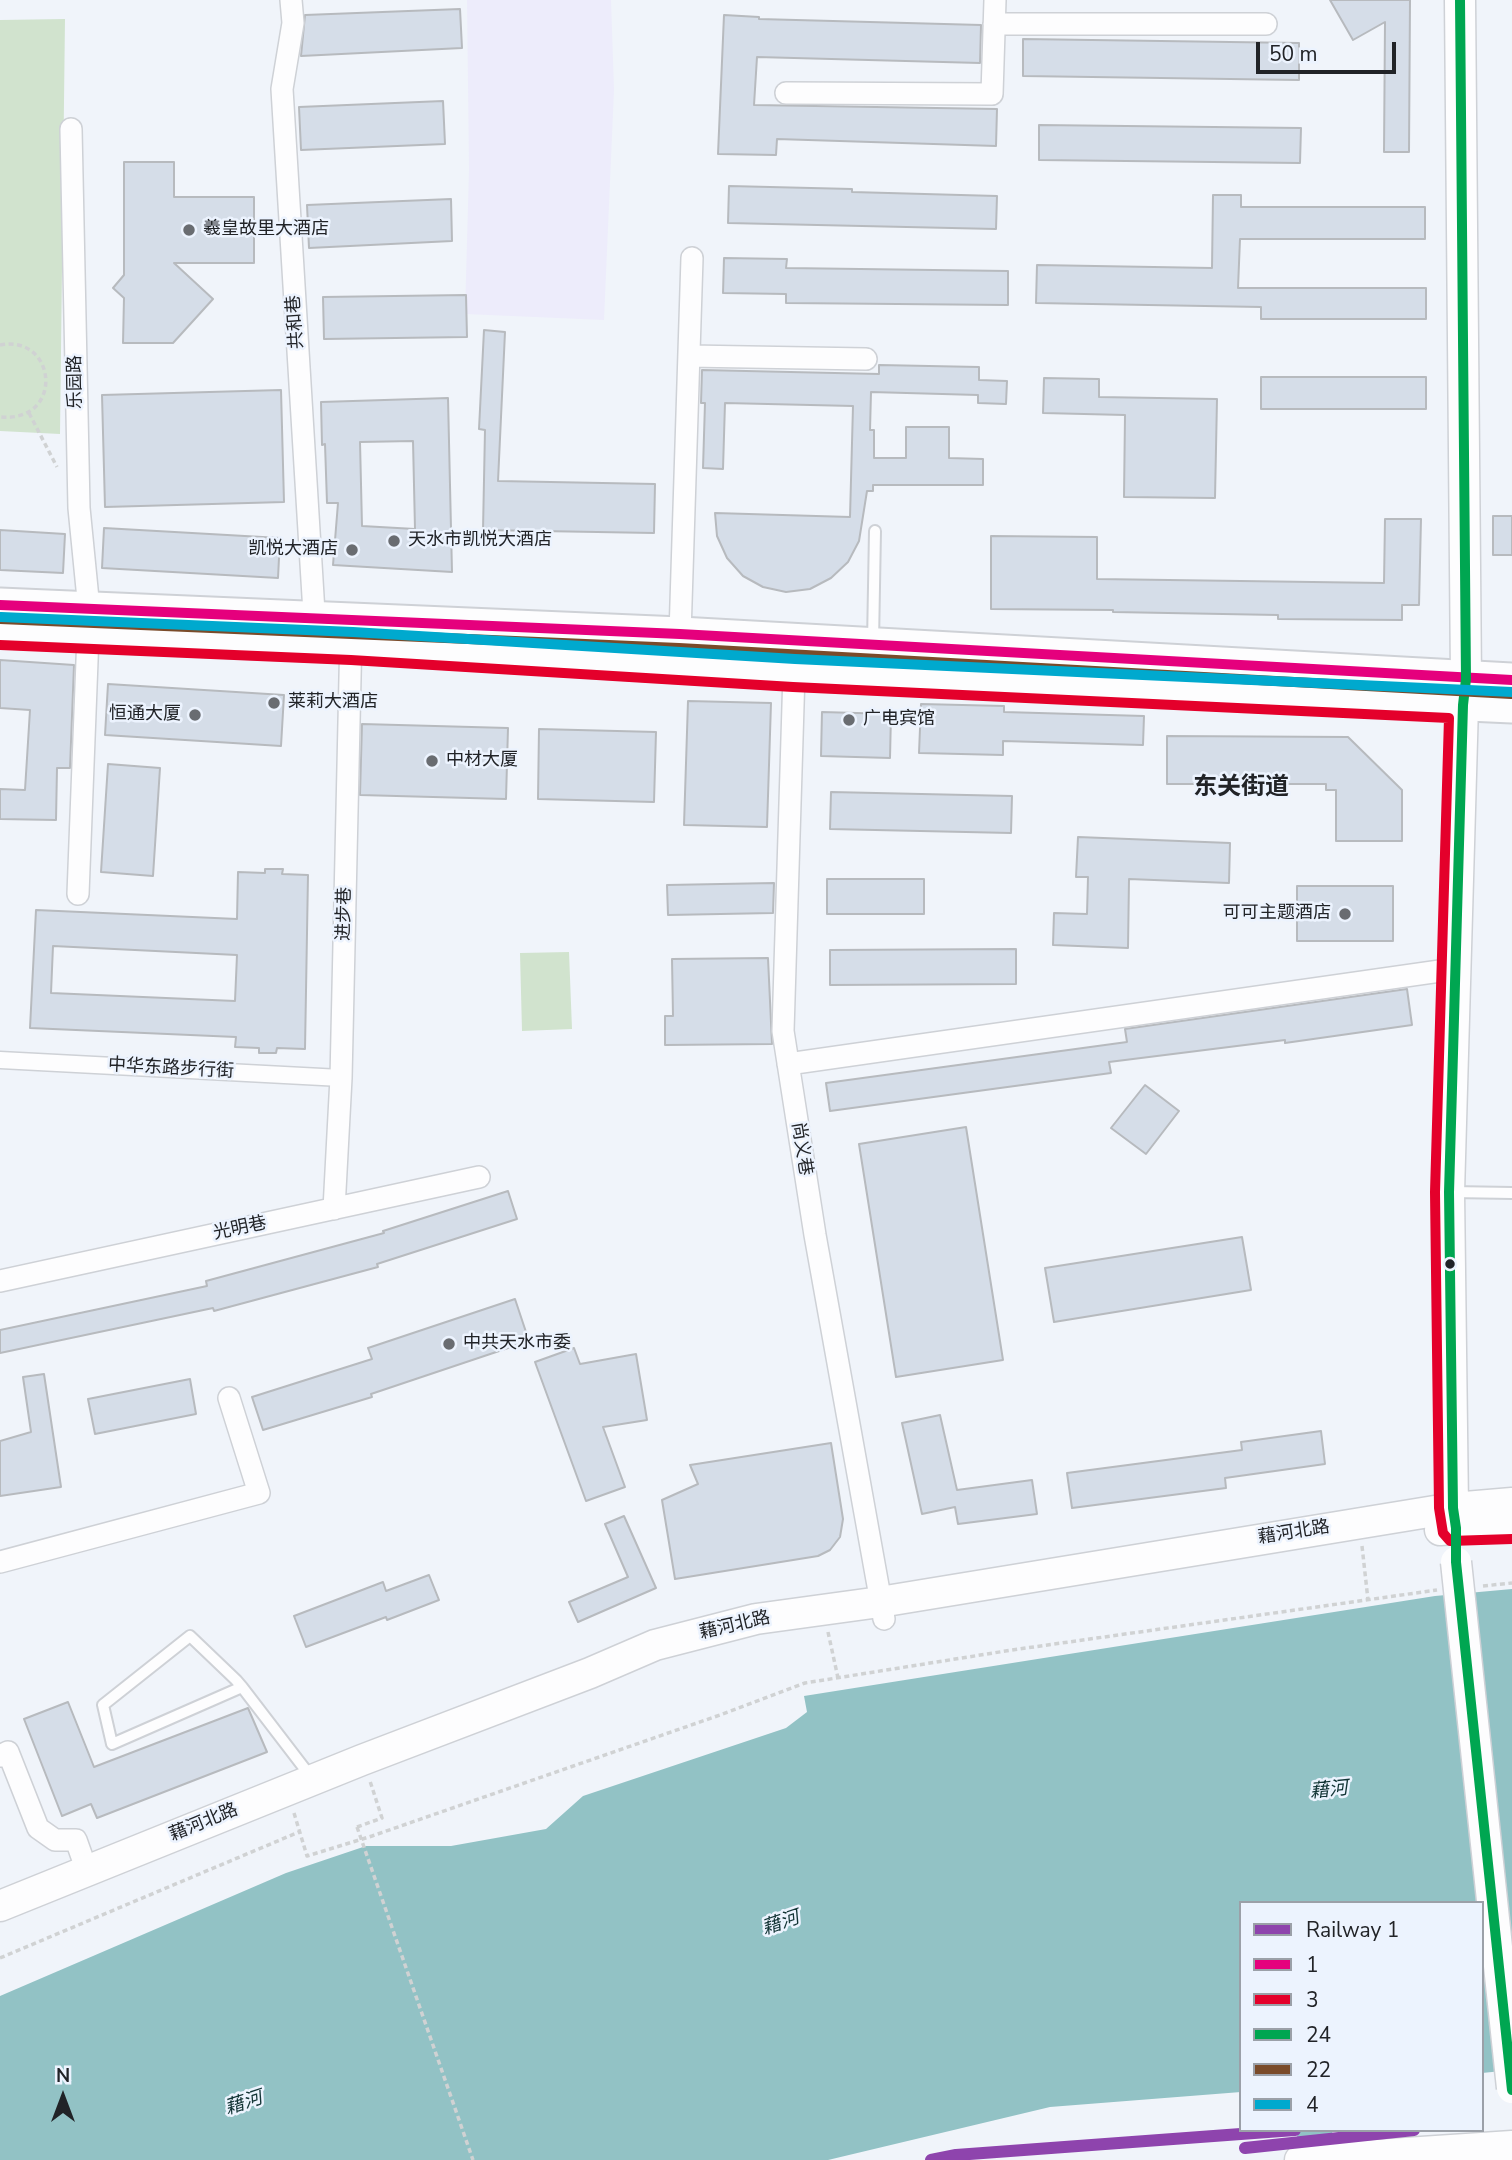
<!DOCTYPE html>
<html>
<head>
<meta charset="utf-8">
<style>
	body { margin:0 }
	#map { position:relative; width:1512px; height:2160px; overflow:hidden; background:#f0f4fa; font-family:"Nunito Sans",sans-serif }
	canvas { display:block }
	.legend { position:absolute; left:1239px; top:1901px; width:245px; height:231px; box-sizing:border-box; background:#ecf3fe; border:2px solid #9ba0a8; margin:0; padding:9px 12px; list-style:none; font-size:21px; color:#212327 }
	.legend li { display:flex; align-items:center; gap:14px; height:35px }
	.legend b { width:35px; border:2px solid #9ba0a8 }
	.north { position:absolute; left:28px; top:2062px; width:70px; height:70px; -webkit-text-stroke:5px #ecf3fe; paint-order:stroke; rotate:0deg; font-size:19px; font-weight:700; line-height:28px; text-align:center; color:#212327 }
	.north::after { content:''; display:block; margin:auto; width:24px; height:32px; background:#212327; clip-path:polygon(50% 0,100% 100%,50% 72%,0 100%) }
	.scale { position:absolute; left:1256px; top:42px; width:140px; height:32px; box-sizing:border-box; border:4px solid #212327; border-top:0; padding-left:9px; font-size:21px; line-height:24px; white-space:nowrap; color:#212327; -webkit-text-stroke:5px #ecf3fe; paint-order:stroke }
</style>
</head>
<body>
<div id="map">
<canvas width="1512" height="2160"></canvas>
<ul class="legend">
<li><b style="height:9px;background:#8e44ad"></b>Railway 1</li>
<li><b style="height:9px;background:#e5007d"></b>1</li>
<li><b style="height:9px;background:#e4002b"></b>3</li>
<li><b style="height:9px;background:#00a651"></b>24</li>
<li><b style="height:9px;background:#7a4b2a"></b>22</li>
<li><b style="height:9px;background:#00a9ce"></b>4</li>
</ul>
<div class="north">N</div>
<div class="scale">50 m</div>
</div>
<script>
const ctx = document.querySelector('canvas').getContext('2d');
ctx.lineJoin = 'round';
function fillPath(path, color) {
  ctx.fillStyle = color;
  ctx.fill(path, 'evenodd');
}
function strokePath(path, color, width, dash) {
  ctx.strokeStyle = color;
  ctx.lineWidth = width;
  ctx.lineCap = dash ? 'butt' : 'round';
  ctx.setLineDash(dash || []);
  ctx.stroke(path);
}
function drawText(font, color, halo, rows, align = 'center') {
  ctx.font = font + ' "Nunito Sans","Noto Sans SC",sans-serif';
  ctx.lineWidth = 5;
  ctx.setLineDash([]);
  ctx.textBaseline = 'middle';
  ctx.strokeStyle = halo;
  ctx.fillStyle = color;
  for (const [text, x, y, turn = 0] of rows) {
    ctx.save();
    ctx.translate(x, y);
    ctx.rotate((+turn || 0) * Math.PI / 180);
    ctx.textAlign = isNaN(turn) ? turn : align;
    if (halo) ctx.strokeText(text, 0, 0);
    ctx.fillText(text, 0, 0);
    ctx.restore();
  }
}
fillPath(new Path2D(`
	M467 0H611L614 90 604 320 465 314 469 169Z`), '#edecfb');
fillPath(new Path2D(`
	M65 19 60 434 0 431V20Z
	M569 952 572 1029 522 1031 520 953Z`), '#d1e3ce');
fillPath(new Path2D(`
	M1512 1589V2070L1482 2073V1903H1241V2092L1050 2107 828 2160H0V1996L286 1873 366 1846H451L546 1829 583 1796 786 1728 807 1712 804 1696 1435 1596Z`), '#92c2c5');
strokePath(new Path2D(`
	M1308 2160 1316 2130`), '#92c2c5', 33);
const building = new Path2D(`
	M1330 0H1410L1409 152H1384L1385 22 1353 40Z
	M460 9 462 48 301 56 305 15Z
	M724 15 759 17V19L981 25 980 63 757 57 754 105 997 109 996 146 777 139 776 155 718 154Z
	M1023 39 1299 43V80L1023 76Z
	M443 101 445 144 301 150 299 107Z
	M1039 125 1301 128 1300 163 1039 160Z
	M124 162H174V197H254V263H174L213 299 173 343H123L124 298 113 288 124 275Z
	M729 186 852 189V192L997 196 996 229 728 223Z
	M1213 195H1241V207H1425V239H1240L1238 288H1426V319H1261V307L1036 303 1037 265 1212 268Z
	M451 199 452 241 309 248 307 205Z
	M724 258 787 259 786 268 1008 271V305L786 303V294L723 293Z
	M466 295 467 337 324 339 323 297Z
	M484 330 505 332 498 481 655 484 654 533 483 530 485 430 479 429Z
	M879 365 979 367V380L1007 381 1006 404 978 403V395L871 392 870 430H874V458H906V427H949V458L983 459V485H873V491H867L859 541 848 562 831 578 810 589 786 592 763 587 743 576 727 558 717 536 715 513 850 517 853 406 725 403 723 469 703 468 705 403H701L702 370 879 374Z
	M1261 377H1426V409H1261Z
	M1044 378 1099 379V397L1217 399 1215 498 1124 497 1125 415 1043 413Z
	M281 390 284 502 105 507 102 395Z
	M448 398 452 572 333 565 338 503H327L325 444 322 445 321 402ZM413 441 415 529 362 526 360 442Z
	M1493 516H1512V555H1493Z
	M1385 519H1421L1419 605H1402V620L1278 619V615L1113 612V610L991 609V536L1097 537V579L1384 583Z
	M104 528 280 538 278 578 102 568Z
	M0 530 65 534 63 573 0 570Z
	M0 660 74 665 70 768H57L56 820 0 819V789L25 790 30 710 0 708Z
	M108 684 284 695 281 746 105 735Z
	M688 701 771 703 767 827 684 825Z
	M921 704 1004 706V712L1144 716 1143 745 1003 741V755L919 753Z
	M822 712 891 714 890 758 821 756Z
	M362 724 508 728 506 799 360 795Z
	M539 729 656 732 654 802 538 799Z
	M1167 736 1348 737 1402 790V841H1336V790H1326V784H1167Z
	M108 764 160 768 153 876 101 872Z
	M831 792 1012 796 1011 833 830 829Z
	M1078 837 1230 843 1229 883 1129 879 1128 948 1053 945 1054 913 1087 914 1088 877H1076Z
	M265 869H283L282 874 308 875 305 1049 277 1048 276 1053H259V1048L235 1047 236 1037 30 1028 36 910 237 919 238 872 265 873ZM53 946 237 955 235 1001 51 993Z
	M827 879H924V914H827Z
	M774 883 773 913 668 915 667 885Z
	M1297 886H1393V941H1297Z
	M1016 949V984L830 985V950Z
	M768 958 772 1044 665 1045V1016H673L672 959Z
	M1407 989 1412 1025 1285 1043V1040L1109 1062 1111 1073 830 1111 826 1083 1127 1042 1125 1029Z
	M1145 1085 1179 1111 1146 1154 1111 1128Z
	M966 1127 1003 1360 896 1377 859 1144Z
	M508 1191 517 1219 377 1264 378 1267 214 1311 213 1308 0 1353V1330L207 1286 206 1281 384 1233 383 1231Z
	M1242 1237 1251 1290 1054 1322 1045 1268Z
	M515 1299 529 1341 371 1394 372 1397 263 1430 252 1397 372 1359 368 1348Z
	M574 1348 580 1364 636 1354 647 1420 603 1427 625 1487 586 1501 535 1362Z
	M44 1374 61 1487 0 1496V1441L31 1432 23 1377Z
	M190 1379 196 1414 95 1434 88 1399Z
	M940 1415 957 1490 1032 1480 1037 1514 958 1524 955 1507 922 1514 902 1423Z
	M1321 1431 1325 1464 1225 1478 1226 1488 1072 1508 1067 1473 1242 1450 1241 1442Z
	M831 1443 843 1519 840 1537 830 1550 818 1556 675 1579 662 1500 698 1484 690 1465Z
	M624 1516 656 1588 578 1622 569 1602 628 1577 605 1524Z
	M429 1575 439 1600 387 1620 386 1617 306 1647 294 1616 383 1582 386 1591Z
	M68 1702 94 1767 248 1708 267 1752 97 1818 91 1804 62 1816 24 1719Z`);
fillPath(building, '#d5dde8');
strokePath(building, '#b7babe', 2);
const service = new Path2D(`
	M873 642 875 531
	M1452 1192 1512 1193
	M242 1687 112 1744 103 1705 190 1636 236 1680 242 1687 311 1777`);
const pedestrian = new Path2D(`
	M0 1060 341 1078`);
const minor = new Path2D(`
	M291 0 293 23 282 89 315 629
	M994 24H1266
	M786 93 992 94 995 0
	M71 129 79 508 89 609 78 894
	M689 356 866 359
	M680 634 692 258
	M794 673 783 1031 815 1235 884 1619
	M788 1064 1454 969
	M334 1209 341 1078 351 633
	M0 1281 479 1177
	M0 1562 259 1493 229 1398
	M0 1756 8 1752 38 1828 55 1840H76L87 1871`);
const secondary = new Path2D(`
	M1456 1525 1453 1508 1449 1192 1463 705 1466 679 1460 0
	M1440 1530 1512 1525
	M0 1906 362 1760 590 1673 655 1645 756 1619 880 1602 1453 1508 1512 1503
	M1300 2160 1512 2146`);
const primary = new Path2D(`
	M0 605 680 634 1512 680
	M0 631 352 646 794 673 1512 706`);
strokePath(service, '#ced1d6', 14);
strokePath(pedestrian, '#ced1d6', 19);
strokePath(minor, '#ced1d6', 24);
strokePath(secondary, '#ced1d6', 33);
strokePath(primary, '#ced1d6', 37);
strokePath(new Path2D(`
	M0 345C57 334 65 423 0 417
	M29 413 57 467
	M1362 1546 1368 1600
	M1483 1586 1512 1583
	M828 1632 838 1678
	M294 1813 307 1856 372 1836 720 1715 805 1683 1012 1650 1437 1590
	M357 1827 382 1818 370 1781
	M0 1958 299 1832`), '#d0d2d3', 3.5, [5, 3.5]);
strokePath(service, '#fdfdfe', 10);
strokePath(pedestrian, '#fdfdfe', 16);
strokePath(minor, '#fdfdfe', 21);
strokePath(secondary, '#fdfdfe', 30);
strokePath(primary, '#fdfdfe', 33);
const secondaryBridge = new Path2D(`
	M1456 1562 1512 2088`);
strokePath(secondaryBridge, '#ced1d6', 33, []);
strokePath(new Path2D(`
	M357 1827 473 2160`), '#d0d2d3', 3.5, [5, 3.5]);
strokePath(secondaryBridge, '#fdfdfe', 30);
strokePath(new Path2D(`
	M0 605 680 634 1512 680`), '#e5007d', 10);
strokePath(new Path2D(`
	M0 645 351 660 793 687 1449 718 1435 1192 1439 1508 1443 1533 1450 1541 1512 1539`), '#e4002b', 10);
strokePath(new Path2D(`
	M1460 0 1466 679 1463 705 1449 1192 1453 1508 1456 1528V1562L1512 2090`), '#00a651', 10);
strokePath(new Path2D(`
	M0 619 679 648 1511 694`), '#7a4b2a', 10);
strokePath(new Path2D(`
	M1 617 353 632 795 659 1512 692`), '#00a9ce', 10);
strokePath(new Path2D(`
	M1245 2148 1414 2130
	M931 2160 956 2155 1295 2130`), '#8e44ad', 12);
for (const [x, y, r, color] of [
	[189,230,7,"#696c71"],
	[394,541,7,"#696c71"],
	[352,550,7,"#696c71"],
	[274,703,7,"#696c71"],
	[195,715,7,"#696c71"],
	[849,720,7,"#696c71"],
	[432,761,7,"#696c71"],
	[1345,914,7,"#696c71"],
	[1450,1264,6,"#212327"],
	[449,1344,7,"#696c71"]
]) {
  const dot = new Path2D();
  dot.arc(x, y, r, 0, 2 * Math.PI);
  ctx.fillStyle = color;
  ctx.fill(dot);
  strokePath(dot, '#ecf3fe', 2.5);
}
drawText('18px', '#212327', '#ecf3fe', [
	["羲皇故里大酒店",203,230],
	["天水市凯悦大酒店",408,541],
	["凯悦大酒店",338,550,"right"],
	["莱莉大酒店",288,703],
	["恒通大厦",181,715,"right"],
	["广电宾馆",863,720],
	["中材大厦",446,761],
	["可可主题酒店",1331,914,"right"],
	["中共天水市委",463,1344]
], 'left');
drawText('18px', '#212327', '#ecf3fe', [
	["共和巷",296,322,-94],
	["乐园路",76,382,-91],
	["进步巷",345,914,-89],
	["中华东路步行街",171,1069,3],
	["尚义巷",801,1149,81],
	["光明巷",240,1229,-12],
	["藉河北路",1294,1533,-9],
	["藉河北路",735,1626,-13],
	["藉河北路",204,1823,-22]
]);
drawText('italic 19px', '#123435', '#ecf3fe', [
	["藉河",1329,1791,-6],
	["藉河",781,1924,-19],
	["藉河",244,2104,-18]
]);
drawText('bold 24px', '#212327', '#ecf3fe', [
	["东关街道",1241,788]
]);
</script>
</body>
</html>
